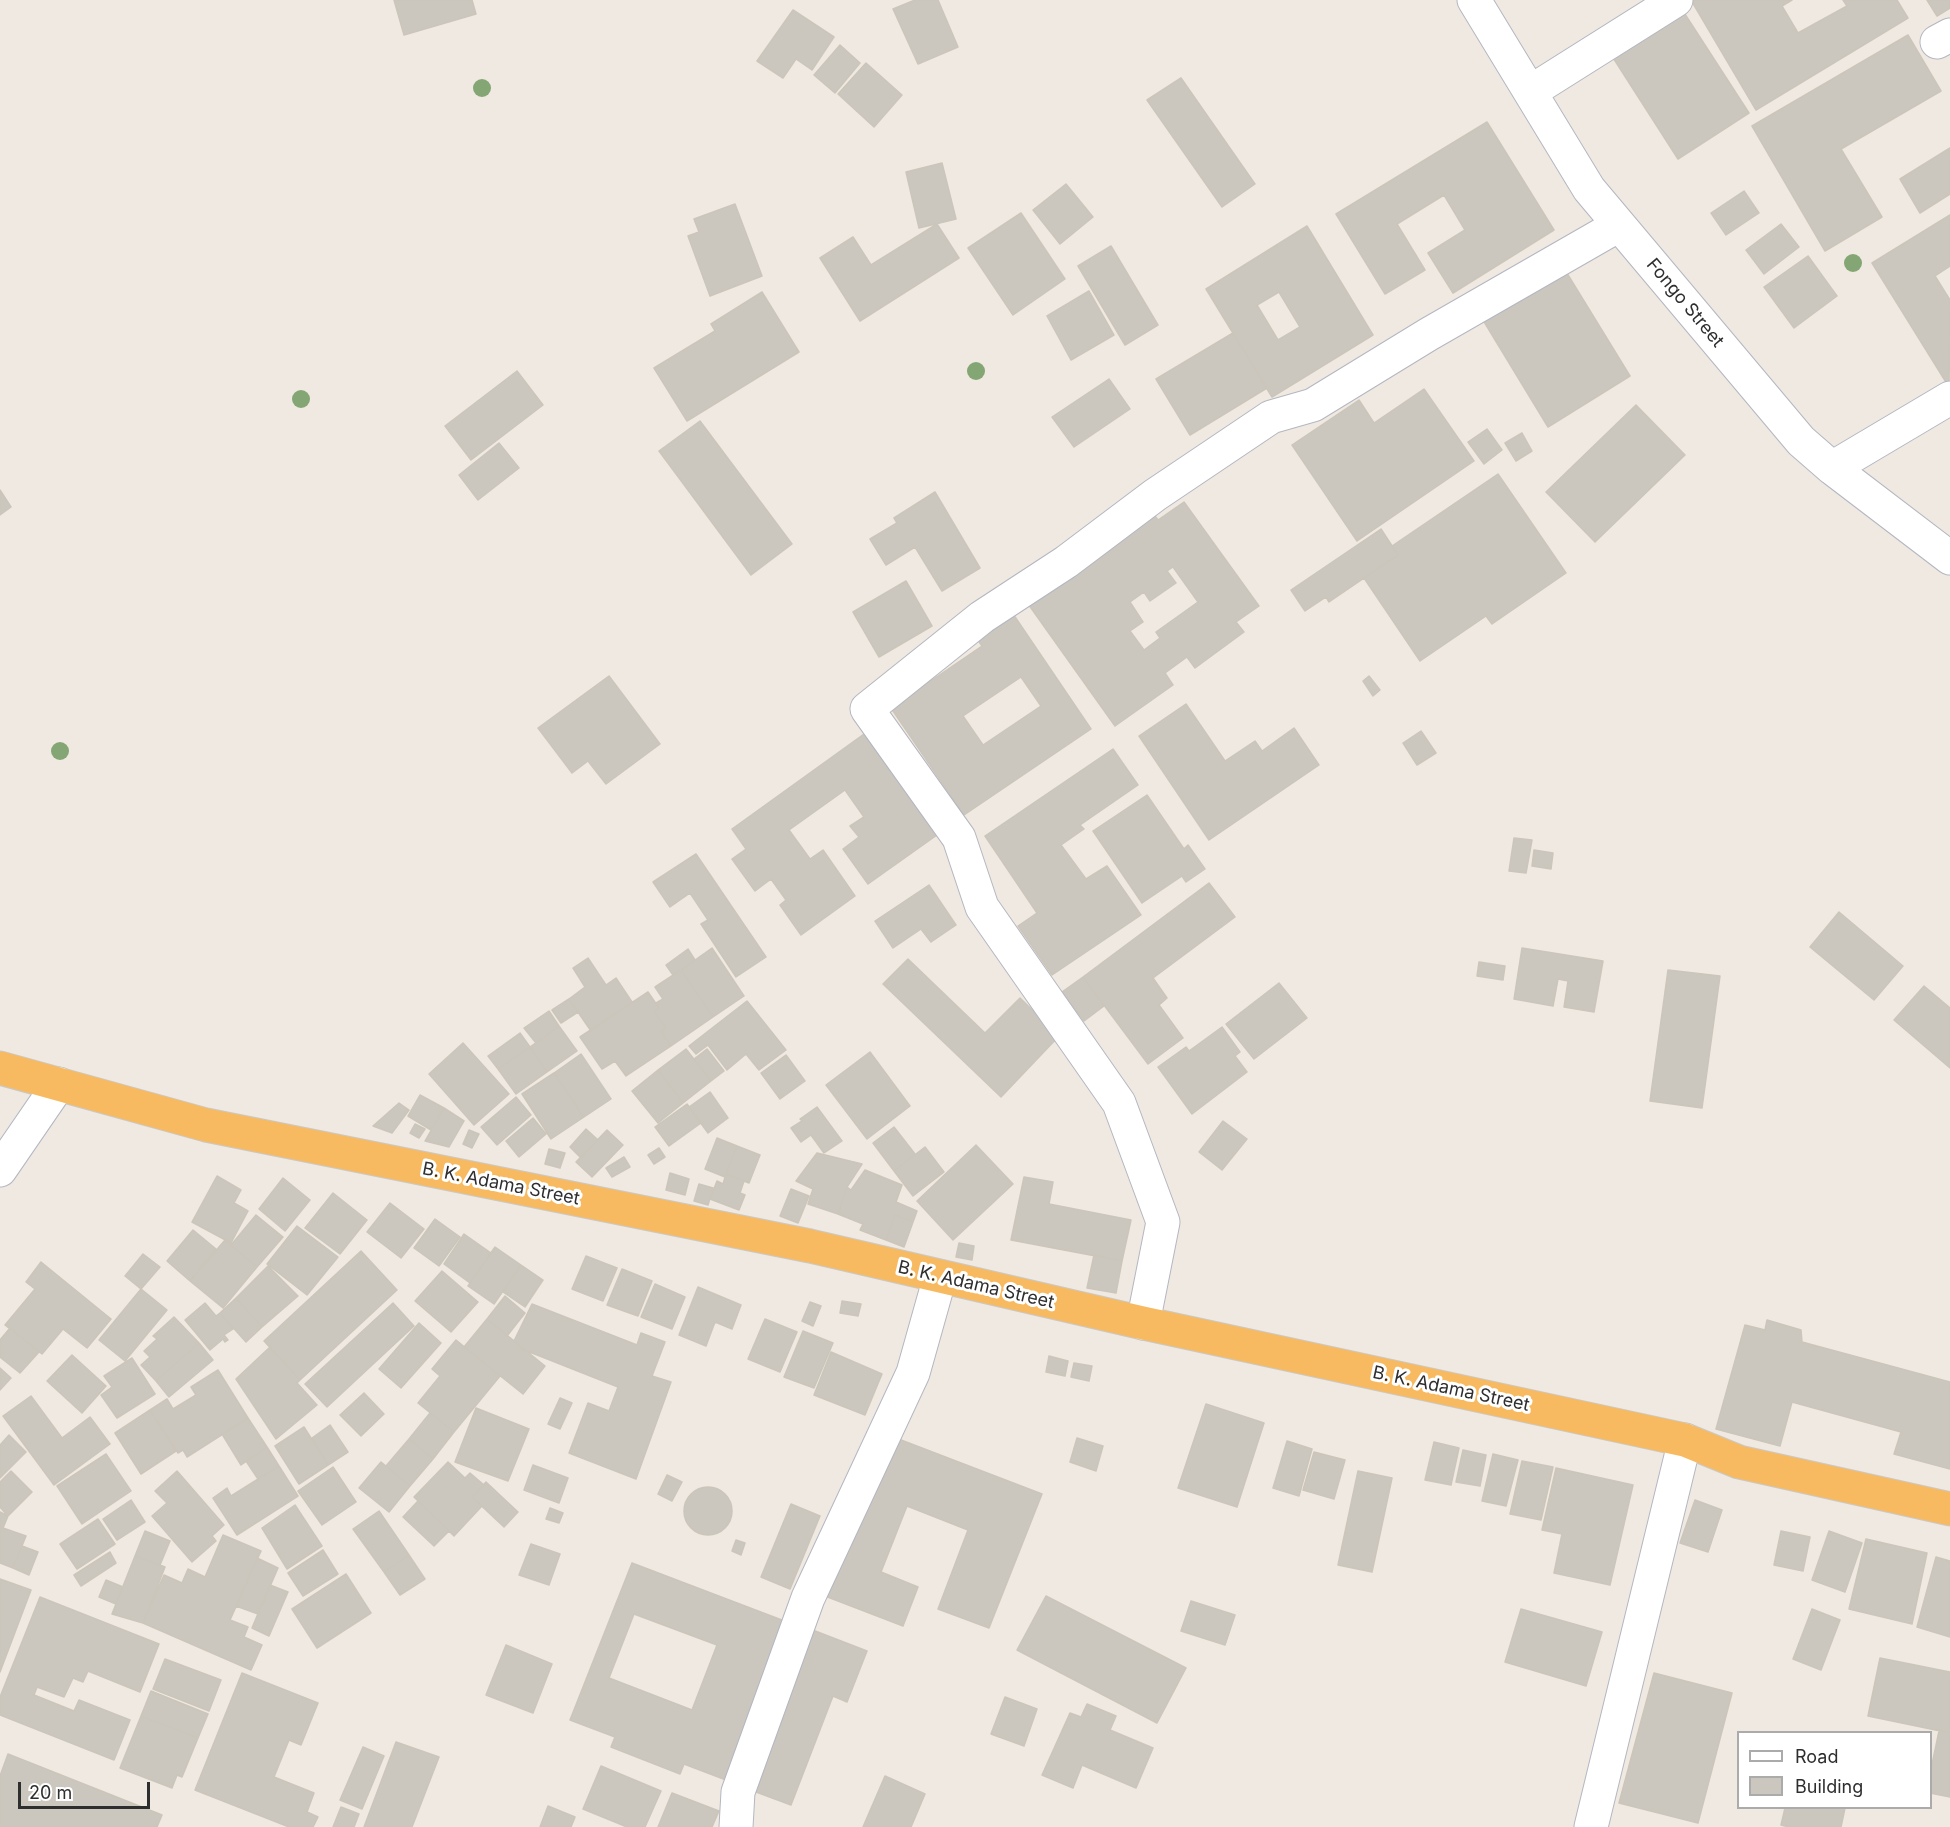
<!DOCTYPE html>
<html>
<head>
<meta charset="utf-8">
<style>
	body { margin:0 }
	#map { position:relative; width:1950px; height:1827px; overflow:hidden; background:#efe9e1; font-family:Inter,sans-serif }
	canvas { display:block }
	.legend { position:absolute; left:1737px; top:1731px; width:195px; height:78px; box-sizing:border-box; background:#fff; border:2px solid #ababab; margin:0; padding:8px 10px; list-style:none; font-size:18px; color:#2e2e2e }
	.legend li { display:flex; align-items:center; gap:12px; height:30px }
	.legend b { width:30px; border:2px solid #ababab }
	.scale { position:absolute; left:18px; top:1782px; width:132px; height:27px; box-sizing:border-box; border:3px solid #2e2e2e; border-top:0; padding-left:8px; font-size:18px; line-height:21px; white-space:nowrap; color:#2e2e2e; -webkit-text-stroke:4px #fff; paint-order:stroke }
</style>
</head>
<body>
<div id="map">
<canvas width="1950" height="1827"></canvas>
<ul class="legend">
<li><b style="height:8px;background:#fff"></b>Road</li>
<li><b style="height:16px;background:#cbc7bf"></b>Building</li>
</ul>
<div class="scale">20 m</div>
</div>
<script>
const ctx = document.querySelector('canvas').getContext('2d');
ctx.lineJoin = 'round';
function fillPath(path, color) {
  ctx.fillStyle = color;
  ctx.fill(path, 'evenodd');
}
function strokePath(path, color, width, dash) {
  ctx.strokeStyle = color;
  ctx.lineWidth = width;
  ctx.lineCap = dash ? 'butt' : 'round';
  ctx.setLineDash(dash || []);
  ctx.stroke(path);
}
function drawText(font, color, halo, rows, align = 'center') {
  ctx.font = font + ' Inter,sans-serif';
  ctx.lineWidth = 6;
  ctx.setLineDash([]);
  ctx.textBaseline = 'middle';
  ctx.strokeStyle = halo;
  ctx.fillStyle = color;
  for (const [text, x, y, turn = 0] of rows) {
    ctx.save();
    ctx.translate(x, y);
    ctx.rotate((+turn || 0) * Math.PI / 180);
    ctx.textAlign = isNaN(turn) ? turn : align;
    if (halo) ctx.strokeText(text, 0, 0);
    ctx.fillText(text, 0, 0);
    ctx.restore();
  }
}
const building = new Path2D(`
	M394 0H472L476 14 404 35Z
	M915 0H938L958 47 918 64 893 9Z
	M1691 0H1792L1782 6 1798 33 1847 6 1843 0H1897L1908 18 1756 110Z
	M1927 0H1950V8L1937 16Z
	M1681 8 1749 113 1678 159 1610 53Z
	M793 10 834 37 812 70 796 59 783 78 757 61Z
	M1908 35 1941 91 1841 149 1882 217 1825 251 1752 126Z
	M840 45 860 63 835 93 814 75Z
	M866 63 902 95 874 127 838 94Z
	M1181 78 1255 184 1222 207 1147 100Z
	M1487 122 1554 230 1453 293 1428 253 1465 230 1444 195 1397 224 1425 270 1385 294 1336 214Z
	M1950 148V194L1920 213 1900 179Z
	M942 163 956 219 919 228 906 172Z
	M1066 184 1093 217 1060 244 1033 210Z
	M1744 191 1759 213 1726 235 1711 213Z
	M735 204 762 276 710 296 688 236 699 232 694 219Z
	M1021 213 1065 279 1013 315 968 248Z
	M1950 215V266L1935 276 1950 300 1949 387 1872 263Z
	M937 224 959 258 860 321 820 258 853 237 871 265Z
	M1781 224 1799 247 1764 274 1746 250Z
	M1307 226 1373 335 1272 397 1206 289ZM1279 292 1300 327 1278 340 1257 305Z
	M1111 246 1158 325 1125 345 1078 266Z
	M1808 256 1837 296 1794 328 1764 287Z
	M1565 270 1630 376 1548 427 1483 320Z
	M1089 291 1114 335 1071 360 1047 316Z
	M762 292 799 352 687 421 654 368 715 331 711 324Z
	M1233 333 1267 388 1190 435 1156 379Z
	M517 371 543 405 471 460 445 426Z
	M1109 379 1130 409 1074 447 1052 417Z
	M1424 389 1474 461 1357 541 1292 445 1359 400 1374 423Z
	M1636 405 1685 455 1595 542 1546 492Z
	M700 421 792 544 751 575 659 451Z
	M1487 429 1502 450 1484 464 1468 442Z
	M1522 433 1532 451 1516 461 1505 443Z
	M499 443 519 468 478 500 459 475Z
	M1498 474 1566 573 1492 624 1486 616 1420 661 1364 578 1398 555 1392 546Z
	M0 490 11 507 0 515Z
	M935 492 980 568 942 591 915 547 886 565 870 539 897 523 894 518Z
	M1184 502 1259 606 1236 622 1244 632 1195 668 1187 657 1165 673 1173 685 1115 726 1026 601 1152 512 1158 520ZM1173 567 1198 602 1156 632 1160 638 1144 650 1130 631 1143 622 1130 602 1144 592 1150 601 1176 583 1167 571Z
	M1381 529 1398 555 1329 602 1326 597 1305 611 1291 590Z
	M906 581 932 626 879 657 853 612Z
	M1009 608 1091 729 964 815 891 708 982 646 972 632ZM1021 677 1041 706 983 745 963 716Z
	M609 676 660 744 606 784 588 761 572 773 538 728Z
	M1369 676 1380 690 1373 696 1363 681Z
	M1186 704 1225 761 1255 741 1262 751 1294 728 1319 765 1209 840 1139 736Z
	M1421 731 1436 753 1417 765 1403 743Z
	M864 734 937 835 868 884 843 849 859 837 850 826 864 817 845 790 789 830 810 859 823 850 855 896 801 935 780 905 786 900 771 879 755 891 732 859 746 849 732 829Z
	M1113 749 1138 785 1080 825 1084 829 1061 845 1086 879 1107 866 1141 915 1052 975 1018 926 1037 913 985 836Z
	M1147 795 1184 849 1188 845 1205 869 1186 882 1182 876 1142 903 1093 831Z
	M1514 838 1532 840 1526 873 1509 871Z
	M1534 850 1553 853 1551 869 1532 866Z
	M696 854 766 957 736 977 701 924 708 920 690 893 670 907 653 882Z
	M1209 883 1235 917 1153 978 1167 998 1159 1005 1183 1038 1148 1064 1083 977Z
	M929 885 956 925 931 942 921 929 893 948 875 921Z
	M1839 912 1903 966 1874 1000 1810 947Z
	M712 948 744 996 713 1017 681 970Z
	M1522 948 1603 961 1594 1012 1564 1007 1568 981 1558 979 1553 1006 1514 999Z
	M688 949 695 960 673 975 666 965Z
	M588 958 606 985 616 978 632 1002 591 1031 569 999 585 987 573 968Z
	M908 959 985 1033 1020 998 1059 1036 1001 1097 883 984Z
	M1479 962 1505 966 1503 980 1477 976Z
	M681 970 713 1017 671 1046 661 1031 666 1028 654 1011 659 1008 656 1003 663 999 655 987Z
	M1668 970 1720 976 1702 1108 1650 1101Z
	M1083 977 1104 1006 1084 1021 1062 992Z
	M1279 983 1307 1018 1254 1059 1226 1024Z
	M1924 986 1950 1008V1068L1894 1020Z
	M648 992 659 1008 654 1011 666 1028 661 1031 671 1046 626 1076 615 1061 602 1069 580 1037Z
	M569 999 578 1012 561 1023 552 1010Z
	M747 1001 786 1050 759 1070 746 1054 727 1070 708 1045 696 1054 689 1046Z
	M549 1011 559 1026 536 1043 524 1028Z
	M559 1026 577 1051 547 1072 530 1047Z
	M1222 1027 1240 1052 1235 1056 1247 1072 1192 1114 1158 1067 1186 1047 1189 1051Z
	M520 1033 530 1047 498 1069 488 1056Z
	M463 1043 509 1094 474 1125 429 1074Z
	M530 1047 547 1072 516 1094 498 1069Z
	M686 1049 711 1081 683 1103 658 1070Z
	M707 1049 724 1071 711 1081 694 1059Z
	M870 1052 910 1106 867 1139 826 1085Z
	M581 1054 611 1099 584 1117 554 1073Z
	M786 1055 805 1081 780 1099 761 1073Z
	M658 1070 683 1103 658 1123 632 1091Z
	M554 1073 584 1117 551 1139 522 1094Z
	M710 1092 728 1118 708 1133 689 1107Z
	M420 1095 444 1108 431 1130 408 1116Z
	M516 1097 531 1115 497 1145 481 1127Z
	M399 1103 409 1110 392 1133 373 1126Z
	M687 1104 701 1123 669 1146 655 1127Z
	M817 1107 842 1141 824 1153 811 1135 801 1142 791 1128 802 1121 800 1119Z
	M444 1108 464 1121 449 1147 425 1141Z
	M533 1118 546 1134 519 1157 506 1141Z
	M1223 1121 1247 1139 1222 1170 1199 1152Z
	M415 1124 425 1129 419 1138 410 1133Z
	M894 1127 915 1154 894 1171 873 1143Z
	M586 1129 598 1140 581 1158 570 1147Z
	M469 1130 479 1134 472 1148 463 1144Z
	M607 1130 623 1145 592 1177 576 1162Z
	M717 1138 737 1146 725 1177 705 1169Z
	M976 1145 1013 1184 953 1240 917 1201Z
	M737 1146 760 1155 749 1183 726 1174Z
	M925 1147 944 1172 913 1196 894 1171Z
	M659 1148 665 1157 654 1164 648 1155Z
	M549 1149 565 1153 560 1168 545 1164Z
	M817 1153 862 1164 847 1187 838 1214 808 1204 813 1189 796 1181Z
	M624 1157 630 1167 612 1177 606 1168Z
	M865 1170 902 1185 896 1202 917 1211 913 1222 895 1215 886 1240 860 1230 863 1224 838 1214 847 1187 851 1190Z
	M670 1173 689 1179 685 1195 666 1190Z
	M726 1174 744 1181 740 1193 745 1195 739 1210 710 1199 717 1181 723 1184Z
	M217 1176 241 1190 234 1203 248 1211 231 1243 192 1222Z
	M1024 1177 1053 1182 1049 1204 1131 1220 1122 1261 1011 1240Z
	M283 1178 310 1200 285 1231 259 1209Z
	M699 1184 713 1188 708 1205 694 1201Z
	M791 1189 809 1196 798 1223 780 1216Z
	M333 1193 367 1220 340 1254 305 1228Z
	M390 1203 424 1229 401 1258 367 1232Z
	M256 1215 283 1237 257 1267 231 1245Z
	M895 1215 913 1222 904 1247 886 1240Z
	M435 1219 460 1237 439 1266 414 1248Z
	M297 1226 338 1257 307 1295 267 1264Z
	M193 1230 216 1249 190 1281 167 1261Z
	M464 1234 491 1253 470 1283 444 1264Z
	M225 1240 257 1267 223 1308 190 1281Z
	M959 1243 974 1246 972 1260 956 1257Z
	M495 1247 521 1265 494 1304 468 1286Z
	M361 1251 397 1290 300 1380 264 1341Z
	M143 1254 160 1267 141 1289 125 1276Z
	M1094 1255 1122 1261 1116 1293 1087 1288Z
	M586 1256 617 1268 603 1301 572 1289Z
	M41 1262 111 1319 87 1348 63 1329 42 1354 5 1325 35 1289 26 1282Z
	M521 1265 543 1280 525 1307 503 1292Z
	M268 1266 298 1296 262 1327 236 1298Z
	M622 1269 652 1281 638 1316 607 1305Z
	M442 1271 478 1302 451 1332 415 1301Z
	M655 1284 685 1297 672 1329 641 1317Z
	M698 1287 741 1305 732 1329 715 1322 706 1346 679 1335Z
	M141 1289 167 1310 125 1361 99 1340Z
	M505 1296 525 1313 507 1336 487 1319Z
	M236 1298 262 1327 246 1342 220 1313Z
	M842 1301 861 1304 858 1316 840 1313Z
	M810 1302 821 1306 813 1326 802 1321Z
	M205 1303 216 1316 220 1313 233 1329 224 1335 228 1340 225 1342 223 1339 210 1350 185 1320Z
	M393 1303 414 1326 327 1407 305 1384Z
	M532 1304 637 1345 641 1333 665 1342 652 1376 671 1382 636 1479 569 1453 588 1403 609 1411 618 1387 522 1349 514 1341Z
	M174 1317 199 1343 156 1381 141 1365 150 1357 144 1351 157 1339 153 1336Z
	M487 1319 545 1366 523 1394 464 1347Z
	M765 1319 797 1332 780 1372 748 1359Z
	M1767 1320 1801 1330 1802 1342 1950 1382V1469L1894 1454 1901 1432 1792 1402 1780 1446 1716 1429 1745 1325 1765 1330Z
	M419 1323 441 1343 401 1388 379 1369Z
	M10 1328 39 1352 20 1373 0 1357V1340Z
	M803 1331 833 1343 814 1388 784 1377Z
	M456 1340 500 1376 454 1432 418 1403 440 1376 432 1369Z
	M199 1343 213 1360 169 1397 156 1381Z
	M270 1347 300 1380 297 1383 317 1405 276 1439 236 1379Z
	M831 1352 882 1374 865 1415 814 1395Z
	M72 1355 106 1386 82 1413 47 1381Z
	M1049 1356 1068 1361 1065 1376 1046 1372Z
	M132 1358 155 1394 117 1418 101 1395 112 1387 104 1376Z
	M1074 1363 1092 1366 1089 1381 1071 1377Z
	M0 1368 11 1378 0 1390Z
	M218 1370 248 1418 187 1457 183 1450 178 1453 150 1410 167 1399 173 1409 196 1395 191 1387Z
	M364 1393 384 1414 361 1436 340 1415Z
	M31 1396 62 1438 90 1417 110 1444 54 1485 3 1416Z
	M560 1398 572 1403 560 1429 548 1424Z
	M1206 1404 1264 1423 1237 1507 1178 1488Z
	M476 1408 529 1429 508 1481 455 1462Z
	M150 1410 176 1451 141 1474 115 1433Z
	M430 1413 454 1432 433 1459 409 1439Z
	M248 1418 267 1447 241 1465 222 1434Z
	M330 1425 348 1452 328 1465 312 1438Z
	M304 1427 328 1465 299 1484 275 1446Z
	M9 1435 26 1452 0 1478V1445Z
	M888 1435 1042 1494 989 1628 938 1609 968 1530 907 1506 881 1572 918 1587 903 1626 825 1596Z
	M1077 1438 1103 1446 1096 1471 1070 1462Z
	M409 1439 433 1459 410 1486 386 1466Z
	M1287 1441 1312 1449 1299 1496 1273 1488Z
	M1434 1442 1459 1448 1451 1485 1425 1480Z
	M267 1447 279 1466 258 1479 246 1461Z
	M1463 1450 1486 1455 1480 1486 1456 1482Z
	M1314 1452 1345 1460 1334 1499 1303 1490Z
	M106 1454 131 1491 82 1524 57 1486Z
	M1493 1454 1518 1460 1506 1506 1482 1501Z
	M1522 1461 1553 1467 1541 1520 1510 1514Z
	M381 1462 410 1486 389 1512 359 1488Z
	M448 1462 465 1478 470 1473 484 1485 472 1497 482 1506 454 1536 414 1497Z
	M533 1465 568 1478 559 1503 524 1490Z
	M279 1466 298 1496 237 1535 213 1498 227 1488 231 1496Z
	M333 1467 356 1502 322 1525 298 1491Z
	M1556 1468 1633 1485 1610 1585 1554 1573 1562 1534 1542 1530Z
	M11 1471 32 1492 8 1516 0 1507V1482Z
	M177 1471 224 1525 212 1536 216 1541 192 1562 152 1516 167 1503 155 1491Z
	M1358 1471 1392 1478 1372 1572 1338 1565Z
	M667 1475 682 1482 672 1501 658 1494Z
	M486 1482 518 1512 504 1527 472 1497Z
	M684 1511a24 24 0 1 1 48 0a24 24 0 1 1-48 0Z
	M131 1500 145 1522 117 1540 103 1519Z
	M1695 1500 1722 1510 1708 1552 1680 1543Z
	M418 1501 449 1531 434 1546 403 1517Z
	M791 1504 820 1516 790 1589 761 1577Z
	M295 1505 322 1546 287 1569 262 1528Z
	M550 1508 563 1513 559 1523 546 1519Z
	M379 1511 409 1555 384 1572 353 1529Z
	M0 1512 8 1516 3 1528 26 1536 13 1568 0 1563Z
	M98 1519 115 1544 77 1569 60 1544Z
	M145 1531 170 1541 160 1565 135 1556Z
	M1781 1531 1810 1537 1803 1571 1774 1565Z
	M1829 1531 1862 1543 1845 1592 1812 1580Z
	M223 1535 261 1551 230 1620 248 1627 244 1637 262 1645 251 1670 143 1623 164 1575 182 1583 188 1569 205 1577Z
	M1866 1539 1927 1553 1912 1624 1849 1609Z
	M736 1540 745 1543 741 1555 732 1551Z
	M531 1544 560 1554 549 1585 519 1575Z
	M22 1546 38 1552 29 1575 13 1568Z
	M323 1550 338 1574 303 1596 288 1573Z
	M110 1552 116 1563 81 1586 74 1575Z
	M409 1555 425 1579 400 1595 384 1572Z
	M135 1556 165 1567 143 1623 112 1614Z
	M1936 1557 1950 1561V1637L1917 1627Z
	M257 1558 278 1568 258 1614 236 1606Z
	M632 1563 787 1622 726 1780 684 1764 680 1774 611 1747 615 1737 570 1720ZM634 1614 717 1645 692 1710 609 1678Z
	M346 1574 371 1613 317 1648 292 1609Z
	M0 1579 31 1590 0 1672Z
	M106 1580 123 1587 116 1604 99 1597Z
	M270 1585 288 1592 269 1636 252 1628Z
	M1046 1596 1186 1668 1157 1723 1017 1650Z
	M40 1597 159 1644 140 1692 88 1671 83 1682 73 1678 64 1697 37 1687 34 1695 74 1711 79 1700 130 1720 114 1760 0 1715V1697Z
	M1191 1601 1235 1615 1225 1645 1181 1631Z
	M1521 1609 1602 1632 1586 1686 1505 1662Z
	M1812 1609 1840 1620 1821 1670 1793 1659Z
	M810 1629 867 1651 847 1702 833 1696 791 1805 748 1789Z
	M506 1645 552 1664 533 1713 486 1695Z
	M1880 1658 1950 1672V1733L1868 1716Z
	M165 1659 221 1680 209 1711 153 1689Z
	M242 1673 318 1703 301 1745 289 1740 274 1777 314 1793 307 1812 318 1817 313 1827H289L195 1790Z
	M1654 1673 1732 1693 1698 1823 1619 1803Z
	M151 1691 208 1714 198 1738 141 1716Z
	M1005 1697 1037 1709 1024 1746 991 1734Z
	M1087 1704 1116 1716 1110 1730 1153 1748 1136 1788 1082 1765 1073 1788 1042 1775 1070 1713 1081 1717Z
	M141 1716 198 1738 182 1777 177 1775 172 1788 120 1768Z
	M1939 1731 1950 1733V1797L1930 1793V1774Z
	M396 1742 439 1757 412 1827H364Z
	M363 1747 384 1756 362 1809 340 1800Z
	M8 1754 162 1815 157 1827H0V1776Z
	M601 1766 661 1791 645 1827H627L583 1809Z
	M885 1776 925 1794 911 1827H863Z
	M672 1793 719 1811 712 1827H658Z
	M548 1806 575 1817 571 1827H540Z
	M341 1807 359 1814 354 1827H333Z
	M1785 1808H1845L1841 1827H1789L1781 1825Z`);
fillPath(building, '#cbc7bf');
strokePath(building, '#cbc5ba', 1.5);
const minor = new Path2D(`
	M1474 0 1589 189 1801 441 1832 468 1950 558
	M1937 42 1950 35
	M1530 92 1676 0
	M1832 468 1950 398
	M0 1170 59 1084
	M1143 1323 1163 1222 1119 1103 982 907 959 838 867 709 982 617 1066 562 1155 495 1271 417 1313 405 1429 334 1619 225
	M736 1827 738 1792 808 1598 913 1373 940 1277
	M1591 1827 1685 1440`);
const trunk = new Path2D(`
	M0 1068 206 1125 810 1246 1143 1323 1685 1440 1739 1462 1950 1509`);
strokePath(minor, '#b4b7c1', 35);
strokePath(trunk, '#c9c9c9', 35);
strokePath(minor, '#fff', 33);
strokePath(trunk, '#f8ba60', 33);
ctx.fillStyle = '#84a574';
for (const [x, y] of [
	[482,88],
	[1853,263],
	[976,371],
	[301,399],
	[60,751]
]) {
  ctx.beginPath();
  ctx.arc(x, y, 9, 0, 2 * Math.PI);
  ctx.fill();
}
drawText('18px', '#2e2e2e', '#fff', [
	["Fongo Street",1685,303,50],
	["B. K. Adama Street",501,1184,11],
	["B. K. Adama Street",976,1285,13],
	["B. K. Adama Street",1451,1389,12]
]);
</script>
</body>
</html>
